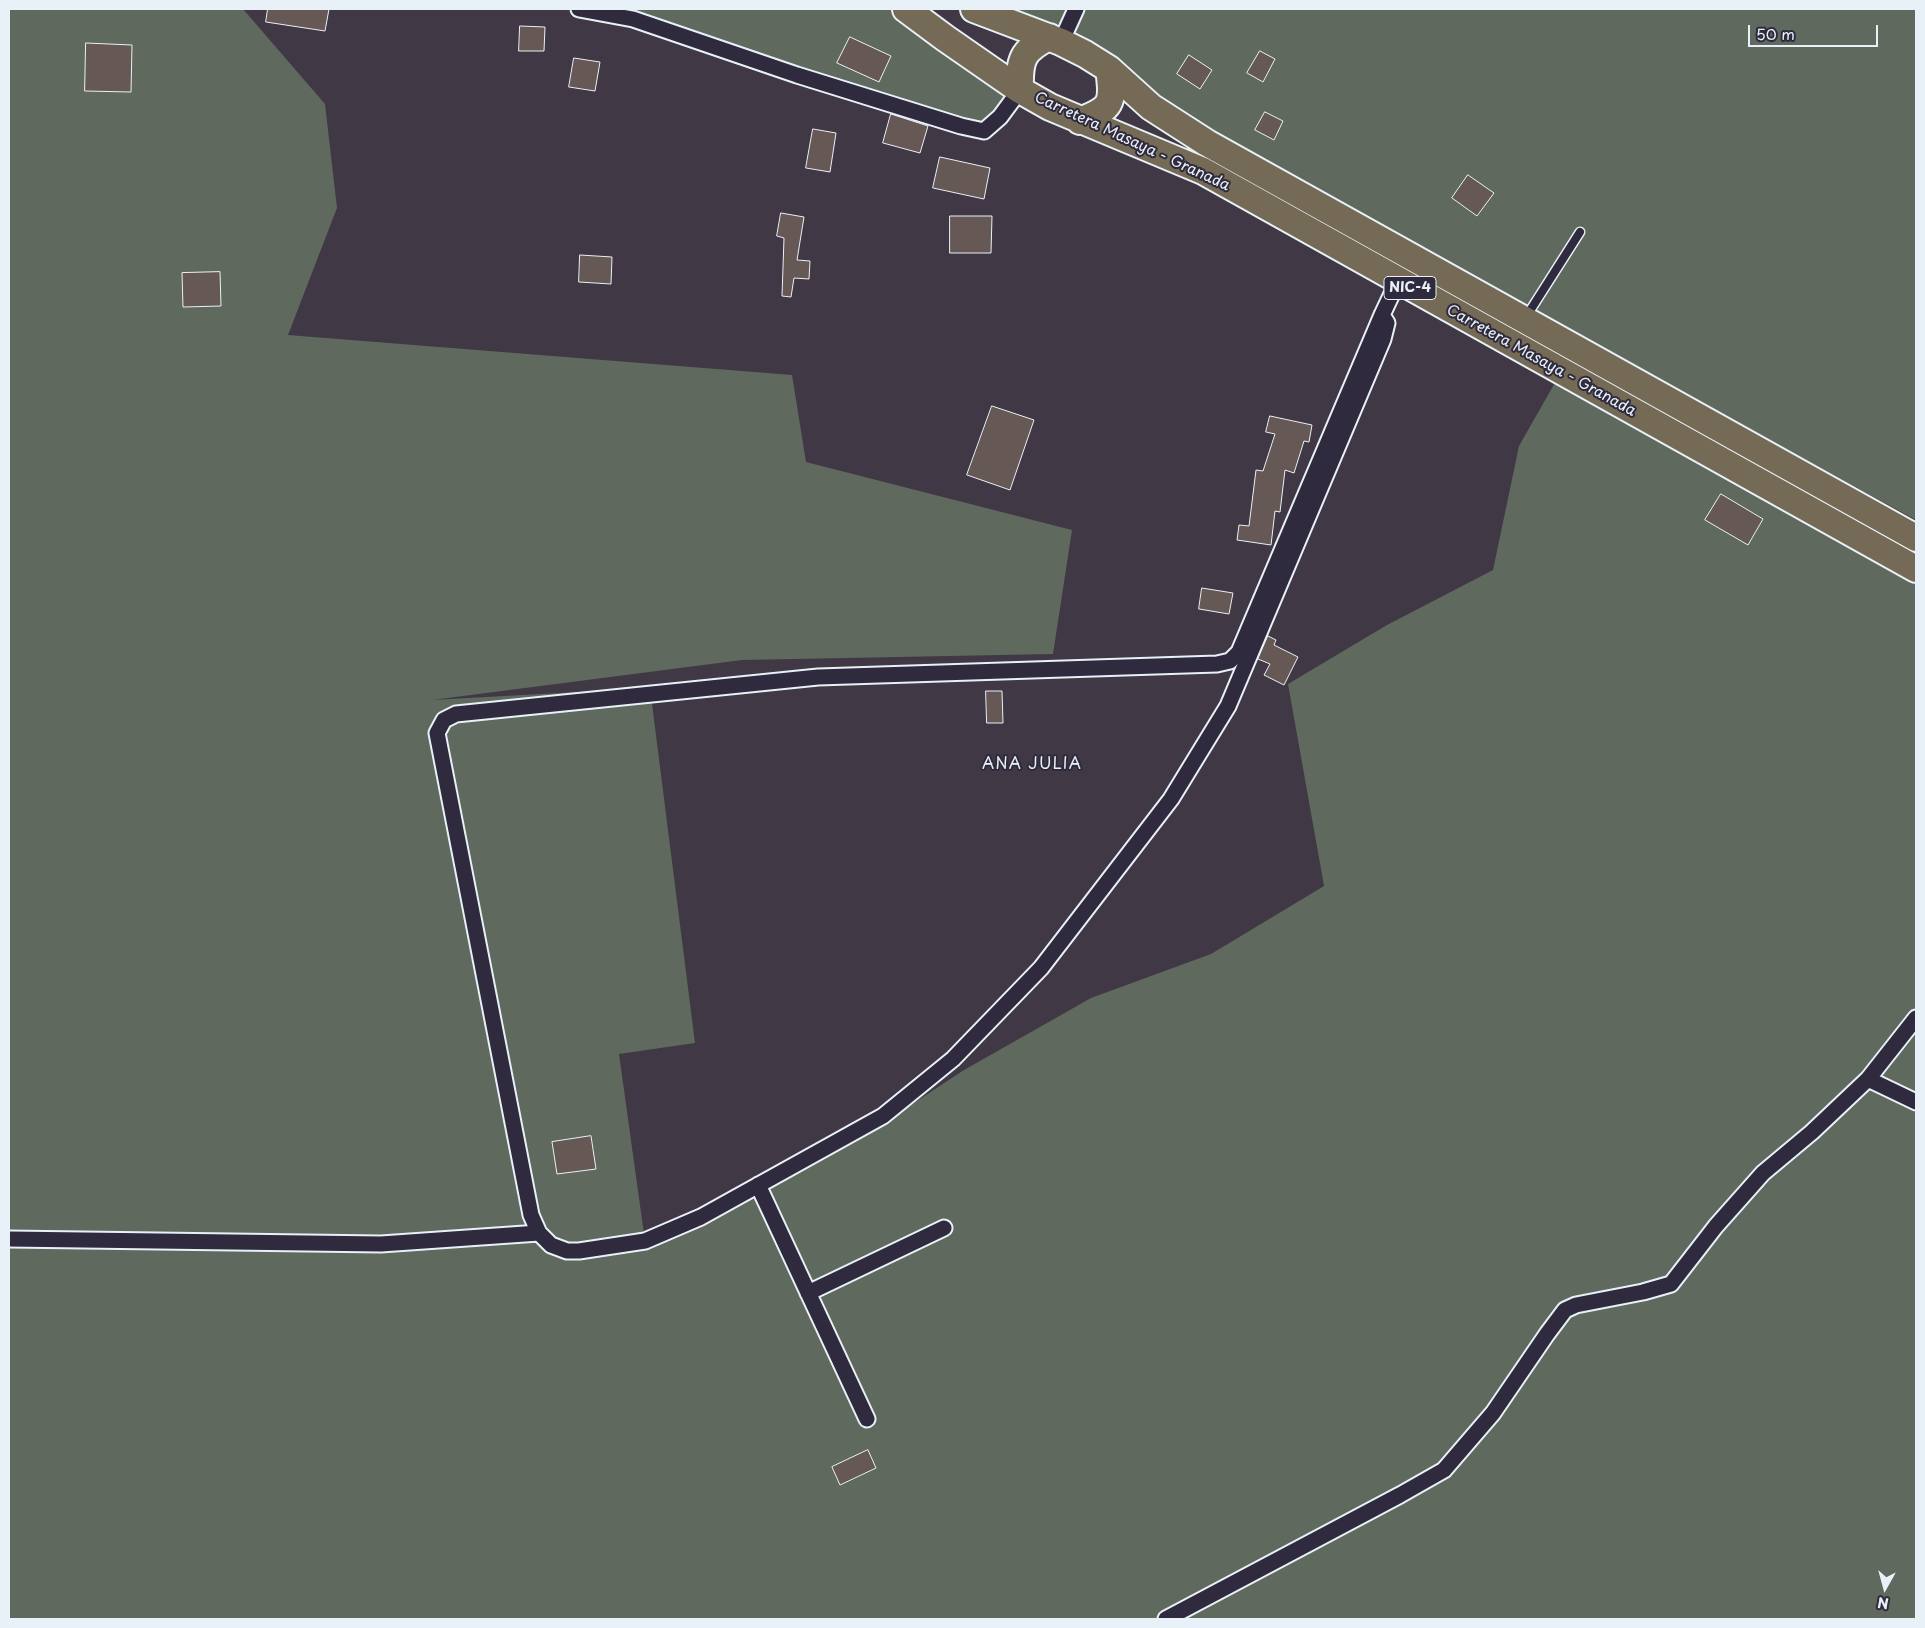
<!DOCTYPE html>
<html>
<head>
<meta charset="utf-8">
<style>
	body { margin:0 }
	#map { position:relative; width:1925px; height:1628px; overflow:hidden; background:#403844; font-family:"Playpen Sans",sans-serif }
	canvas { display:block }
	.frame { position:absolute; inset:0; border:10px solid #e8f1f8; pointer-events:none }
	.north { position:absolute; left:1860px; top:1563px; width:50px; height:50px; -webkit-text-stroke:4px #2f2a3d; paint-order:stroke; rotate:187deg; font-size:14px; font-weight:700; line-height:20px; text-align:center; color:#e8f1f8 }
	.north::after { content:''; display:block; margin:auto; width:18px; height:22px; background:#e8f1f8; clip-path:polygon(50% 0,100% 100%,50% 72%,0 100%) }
	.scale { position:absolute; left:1748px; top:25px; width:130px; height:22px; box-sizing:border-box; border:2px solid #e8f1f8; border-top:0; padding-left:6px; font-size:15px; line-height:18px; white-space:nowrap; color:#e8f1f8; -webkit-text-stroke:4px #2f2a3d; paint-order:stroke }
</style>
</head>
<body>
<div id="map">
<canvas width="1925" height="1628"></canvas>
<div class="frame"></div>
<div class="north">N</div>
<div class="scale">50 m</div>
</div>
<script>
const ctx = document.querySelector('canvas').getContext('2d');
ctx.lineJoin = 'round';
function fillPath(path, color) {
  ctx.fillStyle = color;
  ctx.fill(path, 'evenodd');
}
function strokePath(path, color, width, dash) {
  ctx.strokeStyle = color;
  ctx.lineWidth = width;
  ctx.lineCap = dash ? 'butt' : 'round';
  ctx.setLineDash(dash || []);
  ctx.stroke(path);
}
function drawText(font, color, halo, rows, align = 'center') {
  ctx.font = font + ' "Playpen Sans",sans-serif';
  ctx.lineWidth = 4;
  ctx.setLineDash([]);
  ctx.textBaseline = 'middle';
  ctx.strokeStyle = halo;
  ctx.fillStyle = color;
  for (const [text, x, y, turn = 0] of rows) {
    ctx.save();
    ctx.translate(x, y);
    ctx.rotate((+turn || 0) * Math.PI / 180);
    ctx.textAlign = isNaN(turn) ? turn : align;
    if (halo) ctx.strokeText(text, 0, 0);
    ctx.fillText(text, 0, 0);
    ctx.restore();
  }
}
fillPath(new Path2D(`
	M9 9H243L325 104 337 208 288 335 792 375 806 462 1072 530 1053 654 742 660 432 700 650 688 695 1043 619 1054 644 1234 825 1152 853 1143 964 1070 1091 998 1211 954 1324 886 1288 684 1387 625 1493 570 1519 446 1561 372 1916 569V1619H9Z
	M579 9H906L1020 90 984 131Z
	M974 9H1076L1061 42Z
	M1078 9H1916V520L1197 128 1067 37Z`), '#5f695d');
const building = new Path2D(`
	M268 9H329L325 31 266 22Z
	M520 26 545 27 544 51H519Z
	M850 37 891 56 879 82 837 63Z
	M86 43 132 45 131 92 85 91Z
	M1260 51 1275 59 1263 82 1247 73Z
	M1189 55 1212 70 1200 89 1177 74Z
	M574 58 600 62 595 91 569 87Z
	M1265 112 1283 121 1274 140 1255 130Z
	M891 114 928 126 920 153 883 143Z
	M813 129 836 133 830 172 806 168Z
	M940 157 990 168 984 199 933 188Z
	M1468 175 1494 193 1477 216 1452 198Z
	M781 213 804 217 797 260 810 261 809 279 794 278 791 297 782 296 784 238 777 236Z
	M950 216H992L991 253H950Z
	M580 255 612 257 611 284 579 282Z
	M220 272 221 306 183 307 182 273Z
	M992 406 1034 420 1010 490 967 475Z
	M1270 416 1312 425 1309 442 1304 441 1294 473 1285 470 1280 512 1275 511 1271 545 1237 540 1239 525 1249 526 1256 470 1263 471 1275 434 1266 432Z
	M1721 494 1763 519 1748 545 1705 520Z
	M1202 588 1233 593 1229 614 1199 609Z
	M1268 636 1276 640 1274 645 1298 657 1284 685 1264 675 1270 664 1258 659Z
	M986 691H1002L1003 723H987Z
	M591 1136 596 1169 557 1174 552 1142Z
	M868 1450 876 1468 840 1485 832 1467Z`);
fillPath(building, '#665955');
strokePath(building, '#e8f1f8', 1);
const service = new Path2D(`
	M1526 317 1580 232`);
const minor = new Path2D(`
	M579 9 633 19 797 75 961 126 984 131 1000 117 1020 90
	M1061 42 1076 9
	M1382 315 1387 323 1383 339 1228 706 1171 799 1041 968 953 1059 883 1116 701 1217 645 1241 579 1251H567L551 1245 539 1233 531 1215 437 733 444 720 456 714 818 677 1217 664 1230 661 1239 652 1382 315 1398 281
	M1868 1079 1916 1102
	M758 1185 867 1419
	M9 1239 381 1244 539 1233
	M808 1293 944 1228
	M1166 1619 1400 1495 1444 1470 1493 1413 1547 1334 1565 1310 1576 1305 1643 1292 1671 1284 1716 1226 1763 1173 1812 1132 1868 1079 1916 1018`);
const trunk = new Path2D(`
	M906 9 945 38 1020 90 1050 107 1203 171 1916 569
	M974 9 1061 42 1085 54 1109 69 1151 107 1207 143 1916 538
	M1020 90C1019 60 1022 50 1049 37
	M1080 121C1112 108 1114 104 1109 69`);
strokePath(service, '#e8f1f8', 11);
strokePath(minor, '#e8f1f8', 19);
strokePath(trunk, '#e8f1f8', 30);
strokePath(service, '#2f2a3d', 8);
strokePath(minor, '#2f2a3d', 15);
strokePath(trunk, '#756a55', 26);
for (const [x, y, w] of [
	[1410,288,52]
]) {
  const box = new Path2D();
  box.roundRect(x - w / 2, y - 11.5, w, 23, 4);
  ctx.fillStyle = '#2f2a3d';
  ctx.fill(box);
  strokePath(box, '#e8f1f8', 1);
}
drawText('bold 14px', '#e8f1f8', null, [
	["NIC-4",1410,288]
]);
drawText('15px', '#e8f1f8', '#2f2a3d', [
	["Carretera Masaya - Granada",1132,142,25],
	["Carretera Masaya - Granada",1541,361,29]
]);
ctx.letterSpacing = '1px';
drawText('16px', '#e8f1f8', '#2f2a3d', [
	["ANA JULIA",1032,765]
]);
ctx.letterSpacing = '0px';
</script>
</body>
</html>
